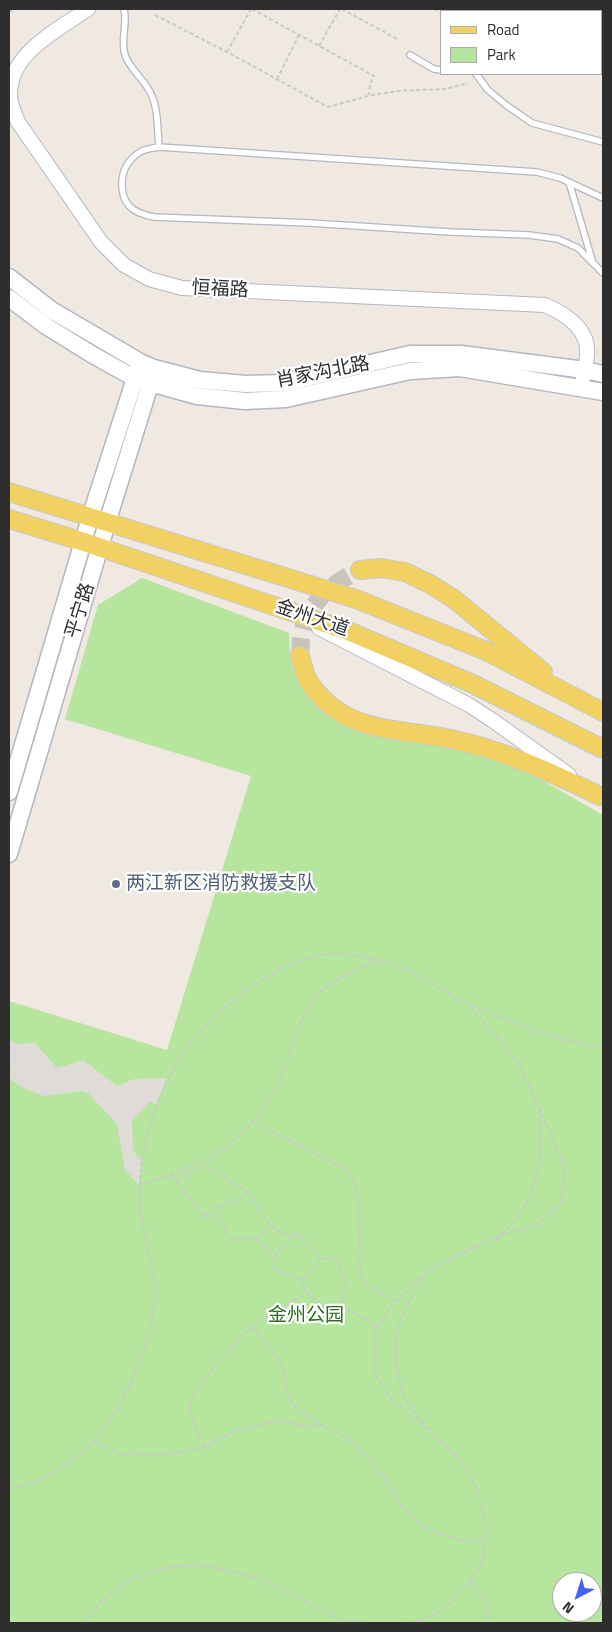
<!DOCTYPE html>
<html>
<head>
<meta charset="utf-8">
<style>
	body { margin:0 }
	#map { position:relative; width:612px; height:1632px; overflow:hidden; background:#efe9e1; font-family:"Titillium Web",sans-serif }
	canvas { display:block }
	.frame { position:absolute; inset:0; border:10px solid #2e2e2e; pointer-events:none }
	.legend { position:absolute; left:440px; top:10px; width:162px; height:65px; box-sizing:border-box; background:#fff; border:1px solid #ababab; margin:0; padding:6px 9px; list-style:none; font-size:15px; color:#2e2e2e }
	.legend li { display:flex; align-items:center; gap:10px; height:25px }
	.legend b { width:25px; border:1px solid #ababab }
	.north { position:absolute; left:552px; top:1572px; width:50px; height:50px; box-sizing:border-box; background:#fff; border:1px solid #ababab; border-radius:50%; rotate:220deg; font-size:14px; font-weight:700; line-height:20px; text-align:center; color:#2e2e2e }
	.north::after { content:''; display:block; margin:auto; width:18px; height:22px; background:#4264fb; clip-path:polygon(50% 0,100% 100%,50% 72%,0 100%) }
</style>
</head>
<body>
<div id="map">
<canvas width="612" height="1632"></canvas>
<div class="frame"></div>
<ul class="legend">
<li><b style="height:6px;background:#f2d163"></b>Road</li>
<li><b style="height:14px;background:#b6e59e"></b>Park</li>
</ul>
<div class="north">N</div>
</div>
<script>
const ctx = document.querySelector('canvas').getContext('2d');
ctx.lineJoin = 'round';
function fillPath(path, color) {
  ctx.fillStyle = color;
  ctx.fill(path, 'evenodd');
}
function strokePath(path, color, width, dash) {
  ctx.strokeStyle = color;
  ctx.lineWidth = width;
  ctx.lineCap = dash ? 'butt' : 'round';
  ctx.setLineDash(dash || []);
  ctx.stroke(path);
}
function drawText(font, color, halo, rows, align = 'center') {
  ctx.font = font + ' "Titillium Web","Noto Sans SC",sans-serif';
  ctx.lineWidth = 4.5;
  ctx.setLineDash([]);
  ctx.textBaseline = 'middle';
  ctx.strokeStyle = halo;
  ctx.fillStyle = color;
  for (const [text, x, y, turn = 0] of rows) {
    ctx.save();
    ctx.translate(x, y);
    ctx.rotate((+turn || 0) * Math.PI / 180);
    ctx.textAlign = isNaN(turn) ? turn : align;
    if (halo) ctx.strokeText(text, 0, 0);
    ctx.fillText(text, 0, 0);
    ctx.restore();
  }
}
fillPath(new Path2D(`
	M142 578 289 633 291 664 300 684 316 706 337 722 361 731 402 737 489 756 540 779 603 815V1623H9V1001L167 1050 251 776 65 719 98 605ZM562 1582H592V1612H562Z`), '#b6e59e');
fillPath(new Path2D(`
	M9 1039 16 1044 35 1043 57 1068 83 1060 117 1086 134 1079 167 1078 156 1104 150 1102 132 1121 133 1151 142 1161 139 1185 125 1170 117 1124 88 1093 82 1091 44 1096 21 1087 9 1078V1073L11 1071 9 1064Z`), '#dfdcd8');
strokePath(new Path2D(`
	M300 656C301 649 300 640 302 633 309 602 333 582 360 570`), '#c8c4bd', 18, [18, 9]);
const service = new Path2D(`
	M124 9C128 24 120 39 125 55 129 67 140 76 147 87 159 104 157 126 159 147
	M454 9V11
	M410 55 434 69 441 70
	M476 74 488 90 506 105 532 123 603 142
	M569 182 592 260
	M603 198 560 178 537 172 159 147C152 148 145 149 140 152 129 159 123 168 122 181 121 204 132 213 154 217L310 223 450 232 529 235 558 239 578 248 603 273`);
const tertiary = new Path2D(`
	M88 9C56 31 2 57 11 103 13 110 16 116 18 122L101 242 124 265 149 279 182 288 545 305C566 314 590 329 587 356 586 367 583 377 581 388
	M319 628 469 705 492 720 569 775`);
const secondary = new Path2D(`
	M9 277 53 311 140 362 154 368 200 380 245 384 284 383 410 354H461L585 370 603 374
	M9 298 46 326 93 355 136 379 197 396 245 401 286 399 410 371 460 368 603 392
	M9 792 90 518 138 369
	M9 854 107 523 153 375`);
const primary = new Path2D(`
	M9 492 356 599 486 651 603 712
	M9 519 84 542 348 631 473 684 603 749
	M360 570 381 568 405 572 430 584 454 599 543 672
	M300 656C302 663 304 671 307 678 314 692 328 705 341 713 368 731 419 732 451 739 504 750 552 773 600 796`);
strokePath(service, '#b4b7c1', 8);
strokePath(tertiary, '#b4b7c1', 16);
strokePath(secondary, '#b4b7c1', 19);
strokePath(primary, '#c9c9c9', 20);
strokePath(new Path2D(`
	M10 9 14 14
	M252 9 374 76 370 84 369 95
	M342 9 399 40
	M434 9 441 13
	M155 15 227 52 328 107 372 95 398 91 446 89 468 83
	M319 46 340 9
	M227 52 251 9
	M277 79 299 35
	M253 1122 347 1170 357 1187 360 1265 362 1279 371 1288 396 1301
	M172 1176 205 1217 219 1215 230 1239H257L275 1256 274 1268 303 1281 305 1290 323 1307 339 1306 379 1326
	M177 1180 206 1166 250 1194 267 1222 279 1232 302 1237 321 1259H337L347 1284 339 1306
	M139 1185C166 1177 197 1167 220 1151 248 1131 272 1101 285 1068 293 1046 301 1013 317 996 330 981 358 970 376 961
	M203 1214 249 1194
	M497 1238C503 1232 511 1226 516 1219 542 1187 541 1148 539 1109
	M257 1239 272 1226
	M275 1256 293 1235
	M423 1278C402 1312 392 1331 398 1372 400 1382 403 1396 409 1405 415 1414 424 1423 431 1431
	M303 1281 320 1260
	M252 1327 273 1350 284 1370 287 1394 296 1408 323 1426
	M94 1441 119 1454 167 1455 205 1447 227 1435 251 1427 280 1421 306 1426H323L342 1435 362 1452 387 1481 399 1502 418 1523 436 1533 462 1541H485
	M205 1447C201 1437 188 1415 190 1404 193 1390 239 1336 252 1327 268 1313 289 1304 308 1294
	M9 1489C26 1484 44 1479 59 1469 71 1461 84 1452 94 1441 125 1407 154 1339 155 1292 155 1267 145 1244 142 1219 139 1200 139 1179 142 1160 154 1089 185 1039 241 995 267 974 310 950 344 954 357 955 386 961 398 966 422 976 443 992 467 1003 490 1014 516 1024 541 1033 561 1040 583 1043 603 1048
	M471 1581 488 1607V1623
	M83 1623 100 1602 127 1582 149 1572 176 1566H208L258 1578 337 1618 362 1623
	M407 1623 418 1621 440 1612 458 1596 471 1581 482 1561 486 1541 485 1517 476 1488 463 1464 436 1437 391 1399 374 1372V1334L392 1305 425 1274 464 1252 509 1233 537 1225 560 1204 566 1172 554 1142 518 1061 469 1005`), '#c9c9c9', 2, [4, 2.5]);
strokePath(service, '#fff', 5.5);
strokePath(tertiary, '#fff', 14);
strokePath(secondary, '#fff', 16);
strokePath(primary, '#f2d163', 18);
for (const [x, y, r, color] of [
	[116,884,5,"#5c6f8a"]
]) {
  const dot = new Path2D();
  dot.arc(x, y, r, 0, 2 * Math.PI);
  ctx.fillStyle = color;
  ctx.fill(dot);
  strokePath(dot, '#fff', 2);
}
drawText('19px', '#2e2e2e', '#fff', [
	["恒福路",220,290,3],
	["肖家沟北路",323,373,-11],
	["平宁路",81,611,-73],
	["金州大道",312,619,19]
]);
drawText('19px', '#4e5e75', '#fff', [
	["两江新区消防救援支队",126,884]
], 'left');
drawText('19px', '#2c6e1b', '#fff', [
	["金州公园",306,1316]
]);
</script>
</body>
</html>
